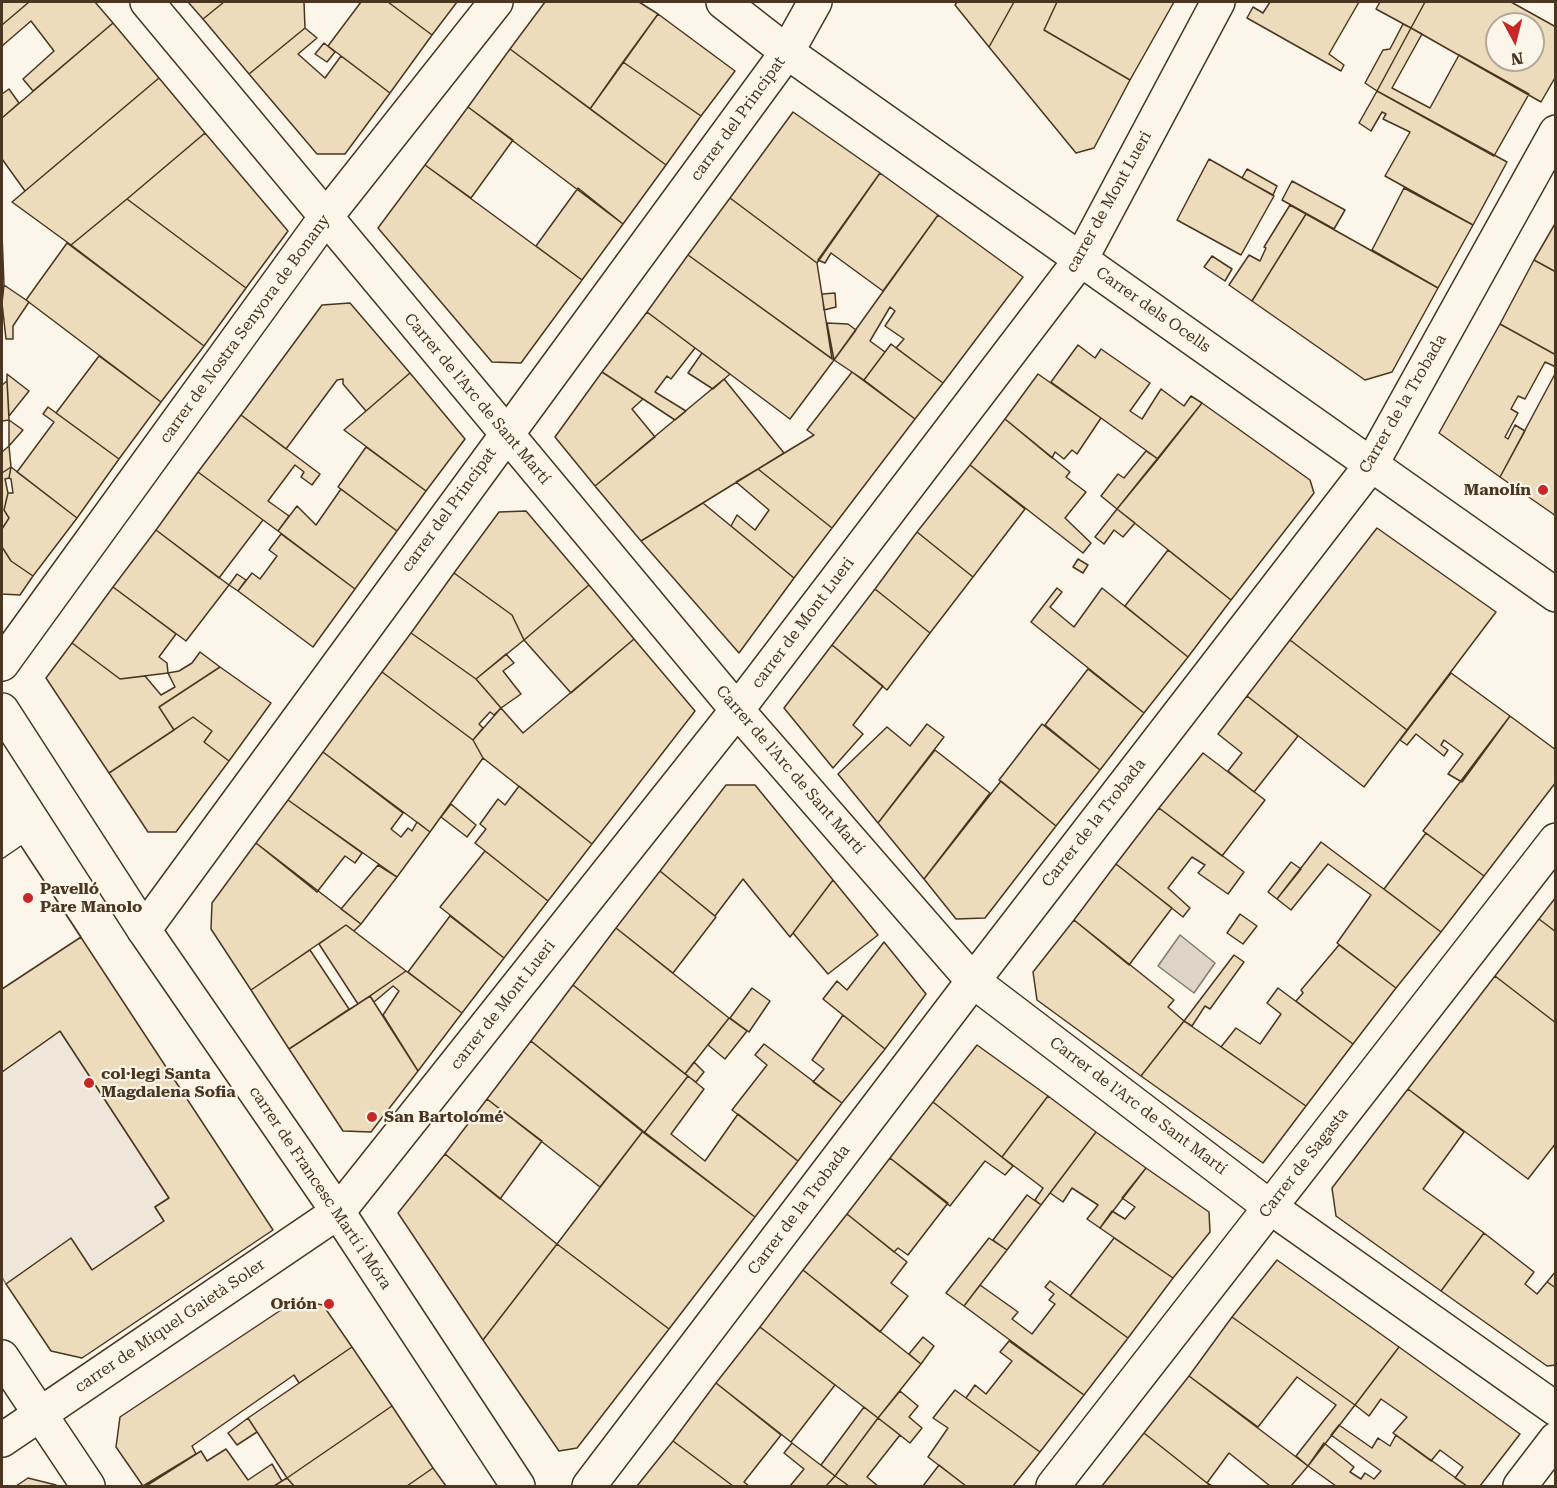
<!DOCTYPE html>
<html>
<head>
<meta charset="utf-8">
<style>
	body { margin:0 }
	#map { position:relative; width:1557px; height:1488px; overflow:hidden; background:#fbf6e9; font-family:"Roboto Serif",serif }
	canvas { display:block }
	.frame { position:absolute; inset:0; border:3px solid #4a3520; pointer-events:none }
	.north { position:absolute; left:1485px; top:12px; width:60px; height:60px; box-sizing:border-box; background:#fbf6e9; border:2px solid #b4a999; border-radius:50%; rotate:173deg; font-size:16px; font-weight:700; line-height:24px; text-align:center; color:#4a3520 }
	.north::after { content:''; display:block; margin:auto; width:21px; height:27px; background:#c62828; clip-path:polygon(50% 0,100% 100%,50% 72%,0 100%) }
</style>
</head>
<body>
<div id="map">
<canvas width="1557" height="1488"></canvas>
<div class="frame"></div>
<div class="north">N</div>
</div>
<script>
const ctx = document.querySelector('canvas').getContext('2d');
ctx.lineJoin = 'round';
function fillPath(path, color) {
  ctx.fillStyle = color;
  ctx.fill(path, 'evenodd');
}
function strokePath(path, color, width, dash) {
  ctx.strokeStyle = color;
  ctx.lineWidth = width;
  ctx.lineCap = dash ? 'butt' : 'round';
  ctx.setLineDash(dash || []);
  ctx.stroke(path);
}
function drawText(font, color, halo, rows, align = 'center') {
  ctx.font = font + ' "Roboto Serif",serif';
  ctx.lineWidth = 4.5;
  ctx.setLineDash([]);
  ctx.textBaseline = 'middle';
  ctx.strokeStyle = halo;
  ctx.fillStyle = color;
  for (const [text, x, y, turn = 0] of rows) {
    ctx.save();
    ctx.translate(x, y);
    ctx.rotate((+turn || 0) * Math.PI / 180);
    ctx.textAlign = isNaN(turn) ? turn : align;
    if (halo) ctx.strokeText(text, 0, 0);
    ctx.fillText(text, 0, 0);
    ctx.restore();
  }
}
const green = new Path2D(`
	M60 1031 169 1198 155 1207 164 1221 92 1270 71 1239 6 1284 2 1277V1072Z`);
fillPath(green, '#ede6d9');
strokePath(green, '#887966', 1.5);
const water = new Path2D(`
	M1180 935 1215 963 1194 993 1158 966Z`);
fillPath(water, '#dcd4c6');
strokePath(water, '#887966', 1.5);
const building = new Path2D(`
	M2 2H29L2 25Z
	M29 2H95L113 23 33 91 23 79 54 51 31 21 2 46V25Z
	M188 2H224L203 19Z
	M224 2H304L305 28 249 74 203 19Z
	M361 2H388L432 35 390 93 328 46Z
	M388 2H457L432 35Z
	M545 2H639L658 14 590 109 510 49Z
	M957 2H1014L989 47 955 5Z
	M1014 2H1057L1044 30 1130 80 1094 148 1076 153 989 47Z
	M1057 2H1174L1130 80 1044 30Z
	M1270 2H1359L1329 54 1344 65 1341 71 1247 18 1253 7 1263 13Z
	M1380 2H1425L1411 28 1376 9Z
	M1425 2H1511L1556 27V76L1541 102 1411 28ZM1497 24H1533V60H1497Z
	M658 14 735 71 701 116 623 62Z
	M113 23 159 78 25 191 2 159V118Z
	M1403 24 1411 28 1377 91 1365 83 1383 50 1390 49Z
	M305 28 317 38 298 54 325 78 341 56 390 93 345 154H317L249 74Z
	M1411 28 1422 34 1392 88 1430 108 1459 55 1529 94 1494 156 1377 91Z
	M324 43 335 52 327 62 315 54Z
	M510 49 666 165 623 224 468 107Z
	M623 62 701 116 666 165 590 109Z
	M159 78 205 133 127 199 71 245 12 202Z
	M9 89 19 103 2 118V94Z
	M1377 91 1507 162 1473 225 1385 176 1410 132 1383 119 1386 114 1382 112 1371 131 1359 123Z
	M468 107 513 140 471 198 425 165Z
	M793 112 880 173 817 263 730 198Z
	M205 133 288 231 246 288 127 199Z
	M1209 159 1274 196 1241 255 1177 220Z
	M425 165 582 280 521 363 492 362 378 228Z
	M1247 169 1277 186 1273 195 1242 178Z
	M880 173 938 215 883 291 831 253 825 263 818 260Z
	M1292 181 1345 210 1334 229 1282 200Z
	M578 188 623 224 582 280 536 246Z
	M1404 188 1473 225 1438 288 1372 250Z
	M730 198 817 263 832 359 688 255Z
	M127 199 246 288 204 346 71 245Z
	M1290 205 1306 214 1252 301 1229 285 1249 255 1260 261 1266 248 1264 247Z
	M1306 214 1438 288 1392 372 1365 380 1252 301Z
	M938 215 1023 277 943 383 896 348 904 339 885 326 895 311 890 307 870 341 885 352 864 380 834 360Z
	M1556 222V272L1534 260Z
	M2 234 4 285 2 300Z
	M67 243 204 346 161 402 26 300Z
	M688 255 834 360 790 419 647 312Z
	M1212 256 1232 269 1225 281 1204 267Z
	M1534 260 1556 272V355L1500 324Z
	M4 285 29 302 13 326V339H6L2 303Z
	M835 293 836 307 824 310 822 294Z
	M350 303 410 373 366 411 343 384V379L337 380 286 449 241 415 322 305Z
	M647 312 695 348 671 379 667 376 655 392 686 411 675 420 602 372Z
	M827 323 848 324 856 330 834 360Z
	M1500 324 1556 355V367L1545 362 1525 399 1518 396 1511 409 1518 413 1505 437 1508 439 1515 425 1525 431 1500 477 1439 433Z
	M891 344 943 383 915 419 864 380Z
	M1078 345 1095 358 1101 349 1150 383 1130 411 1142 419 1161 389 1184 406 1191 396 1202 403 1158 459 1051 382Z
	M702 353 730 374 713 389 688 373Z
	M99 356 161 402 119 459 56 413Z
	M602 372 643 399 632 409 655 437 595 486 555 437Z
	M852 372 915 419 832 528 758 469 814 435 807 430Z
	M1556 372V516L1500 477Z
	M410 373 465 439 426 491 344 430Z
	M7 374 29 391 9 416 7 381Z
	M1038 374 1101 418 1077 454 1072 450 1064 459 1055 452 1052 458 1005 419Z
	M724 379 784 453 641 541 595 486Z
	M7 381 9 420 2 421V385Z
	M1202 403 1310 480 1314 493 1231 600 1117 509Z
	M48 407 119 459 77 518 17 472 54 422 43 414Z
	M241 415 320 474 312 485 301 477 304 472 295 465 268 501 289 516 278 531 198 472Z
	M1005 419 1070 472 1066 477 1086 492 1065 518 1091 543 1083 553 970 465Z
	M9 420 23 430 9 446Z
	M9 446 11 467 2 473V452Z
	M366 447 426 491 397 531 338 487Z
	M1146 451 1158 459 1117 509 1101 496 1118 474 1124 478Z
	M970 465 1025 509 973 577 917 532Z
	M11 467 9 478 5 479 8 493 4 510 9 518 2 529V473Z
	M11 467 77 518 33 576 11 561 2 547V529L9 518 4 510 8 493H13L11 479 9 478Z
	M758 469 832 528 794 578 731 526 737 515 755 530 769 510 736 482Z
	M198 472 263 520 219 578 156 530Z
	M341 489 397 531 355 589 278 531 297 506 316 525Z
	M703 503 794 578 739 653 641 541Z
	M1117 509 1135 523 1123 537 1114 530 1104 544 1095 537Z
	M526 511 589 585 524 640 512 615 454 573 499 512Z
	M1377 528 1496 612 1407 730 1290 640Z
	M156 530 229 585 186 641 113 587Z
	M917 532 973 577 930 633 875 589Z
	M281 534 355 589 313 647 238 591 252 573 260 579 277 556 269 550Z
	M2 547 11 561 33 576 20 595 2 594Z
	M1168 550 1231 600 1188 657 1125 606Z
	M1078 559 1088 565 1083 573 1073 567Z
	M454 573 512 615 524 640 476 679 411 633Z
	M237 574 246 580 238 591 229 585Z
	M589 585 634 639 571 693 524 640Z
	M113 587 176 634 159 657 167 663 168 673 120 679 72 643Z
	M1057 588 1062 592 1050 607 1074 627 1102 588 1188 657 1144 713 1031 622Z
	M875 589 930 633 887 690 832 645Z
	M411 633 476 679 501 708 494 715 490 712 479 724 483 728 473 740 382 672Z
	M634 639 695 711 592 844 483 758 473 740 501 708 523 733Z
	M1290 640 1407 730 1364 787 1247 696Z
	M72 643 120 679 145 676 161 695 175 687 168 673 179 671 192 663 200 652 220 667 159 707 174 730 109 773 46 678Z
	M832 645 883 686 853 725 863 734 833 768 784 708Z
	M506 654 514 663 503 671 521 694 501 708 476 679Z
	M220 667 271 703 229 761 204 742 212 731 193 717 174 730 159 707Z
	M1088 669 1144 713 1100 770 1045 725Z
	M382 672 473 740 483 758 430 832 323 752Z
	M1451 673 1510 716 1462 782 1448 774 1463 754 1444 740 1441 745 1448 750 1444 756 1416 734 1407 745 1400 740Z
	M1247 696 1298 736 1254 792 1228 771 1242 753 1218 734Z
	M1510 716 1556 750V782L1484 876 1423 831Z
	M193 717 212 731 204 742 229 761 176 832H148L109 773Z
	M927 724 944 737 878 823 838 774 887 727 910 746Z
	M1042 724 1100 770 1056 826 999 780Z
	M935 750 990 793 924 879 878 823Z
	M323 752 403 813 391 829 401 837 408 828 412 831 417 822 430 832 397 877 288 800Z
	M1203 753 1265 800 1222 856 1159 808Z
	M1001 781 1056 826 985 918 956 919 924 879Z
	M726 785H755L833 880 790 937 743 879 715 916 660 871Z
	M519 786 592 844 548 901 475 843 486 829 480 824 498 799 505 805Z
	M288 800 362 853 355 863 345 856 317 892 256 843Z
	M451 804 476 825 467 837 441 817Z
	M1159 808 1244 872 1228 894 1198 873 1205 865 1192 857 1168 888 1190 908 1183 917 1116 864Z
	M1426 833 1484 876 1441 932 1384 889Z
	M1321 842 1441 932 1396 988 1337 943 1371 895 1328 864 1291 910 1277 899Z
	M256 843 361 924 354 931 346 925 251 990 211 929 212 903Z
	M21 846 273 1230 82 1358 51 1351 6 1284 71 1238 92 1270 164 1221 155 1207 169 1198 60 1031 2 1072V859Z
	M21 846 81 937 2 989V859Z
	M485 851 548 901 504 958 440 907Z
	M1291 862 1301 869 1277 899 1268 892Z
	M1116 864 1172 908 1129 965 1074 920Z
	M378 865 397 877 361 924 341 909Z
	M660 871 716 917 673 973 616 928Z
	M833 880 878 935 828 974 793 933Z
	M1556 897V932L1539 919Z
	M1240 914 1257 926 1243 944 1227 933Z
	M450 916 504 958 462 1013 408 972Z
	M1539 919 1556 932V1023L1495 976Z
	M1074 920 1174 1000 1168 1007 1184 1021 1141 1076 1037 1000 1033 972Z
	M346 925 406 971 358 1004 319 944Z
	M616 928 729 1018 685 1074 573 985Z
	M884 942 926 994 885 1049 823 999 837 981 847 990Z
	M1339 945 1396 988 1353 1044 1296 1001 1303 993 1301 990Z
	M310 950 349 1009 289 1049 251 990Z
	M1234 955 1244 962 1210 1009 1205 1006 1192 1026 1184 1021Z
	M406 971 462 1013 418 1071 383 1015 399 991 393 986 374 1002 370 996Z
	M1495 976 1556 1023V1143L1528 1179 1408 1089Z
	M573 985 688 1076 644 1133 531 1041Z
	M752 988 770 1001 749 1032 730 1018Z
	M1278 988 1353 1044 1306 1106 1221 1047 1236 1028 1260 1044 1281 1014 1267 1003Z
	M370 996 418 1071 371 1132 343 1131 289 1049Z
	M843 1015 885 1049 842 1103 813 1082 824 1069 812 1060Z
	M729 1018 747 1031 725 1059 708 1045Z
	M1184 1021 1306 1106 1263 1163 1141 1076Z
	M531 1041 643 1131 600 1187 487 1099Z
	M764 1044 842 1103 798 1161 732 1110 767 1065 755 1055Z
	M977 1045 1048 1096 1002 1157 933 1102Z
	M694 1062 704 1072 696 1082 685 1074Z
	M688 1076 704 1089 671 1134 705 1161 738 1114 798 1161 755 1217 644 1133Z
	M1408 1089 1464 1132 1423 1189 1484 1233 1441 1291 1336 1216 1332 1188Z
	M1048 1096 1096 1132 1041 1205 1035 1200 1043 1188 1002 1157Z
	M487 1099 542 1141 500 1199 445 1154Z
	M933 1102 1013 1166 1005 1175 985 1161 950 1206 890 1158Z
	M643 1131 755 1217 669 1329 557 1244Z
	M1096 1132 1146 1168 1100 1228 1087 1219 1098 1205 1072 1188 1063 1202 1050 1193Z
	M445 1154 557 1244 483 1340 398 1213Z
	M890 1158 948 1203 908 1255 898 1248 894 1252 847 1214Z
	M1146 1168 1209 1212 1210 1232 1173 1278 1100 1228 1112 1211 1125 1219 1135 1207 1122 1198Z
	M1027 1195 1041 1205 1007 1250 993 1240Z
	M847 1214 907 1262 891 1283 908 1296 880 1332 803 1270Z
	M1484 1233 1534 1272 1525 1284 1537 1294 1547 1282 1556 1288V1365L1547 1366 1441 1291Z
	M989 1238 1007 1250 964 1306 946 1293Z
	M1114 1238 1173 1278 1128 1338 1070 1296Z
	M557 1244 669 1329 577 1448 559 1451 483 1340Z
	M1277 1260 1399 1347 1355 1405 1232 1317Z
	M803 1270 921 1364 878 1418 760 1327Z
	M1556 1271V1288L1547 1282Z
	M1050 1281 1128 1338 1084 1395 964 1306 980 1285 1018 1312 1012 1319 1032 1334 1055 1304 1049 1300 1054 1294 1045 1287Z
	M296 1300 323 1305 352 1347 299 1383 294 1375 192 1446 196 1454 143 1486 116 1447 120 1417Z
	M1232 1317 1355 1405 1308 1466 1296 1456 1336 1405 1297 1377 1258 1427 1189 1376Z
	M760 1327 835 1385 791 1442 716 1383Z
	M923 1337 934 1346 921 1364 909 1354Z
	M1009 1341 1084 1395 1040 1452 966 1398 975 1385 986 1394 1012 1361 1000 1352Z
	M352 1347 392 1406 287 1478 248 1418Z
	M1399 1347 1520 1434 1480 1486H1467L1455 1478 1463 1467 1440 1450 1431 1461 1393 1433 1407 1417 1381 1399 1369 1416 1355 1405Z
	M1189 1376 1308 1466 1291 1486H1270L1229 1453 1207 1483 1144 1433Z
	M716 1383 781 1435 744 1482 749 1486H733L673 1441Z
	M955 1390 1040 1452 1013 1486H966L928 1457 948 1428 933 1418Z
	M900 1391 918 1406 909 1417 922 1428 910 1443 878 1418Z
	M392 1406 433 1468 407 1486H294L287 1478Z
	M864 1407 878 1418 835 1476 821 1465Z
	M248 1418 257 1432 237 1445 228 1433Z
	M878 1418 900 1435 867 1477 878 1486H849L835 1476Z
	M1339 1425 1372 1448 1378 1438 1390 1446 1396 1435 1467 1486H1336L1308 1466 1324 1443 1354 1467 1350 1472 1361 1479 1365 1473 1374 1479 1381 1471 1331 1435Z
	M1144 1433 1207 1483 1212 1486H1102Z
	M673 1441 733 1486H637Z
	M792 1443 835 1476 826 1486H790L804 1469 784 1453Z
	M226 1449 248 1480 272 1464 282 1481 274 1486H146L201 1451 207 1461Z
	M939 1465 966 1486H923Z
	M433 1468 446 1486H407Z
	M835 1476 849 1486H826Z
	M28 1478 56 1485 57 1486H16Z
	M287 1478 294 1486H274L282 1481Z`);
fillPath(building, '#ecdcbc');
strokePath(building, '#4a3520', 1.5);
const minor = new Path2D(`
	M147 2 737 710 973 981 1270 1207 1556 1409
	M723 2 787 52 1556 595
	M2 664 325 218 496 2
	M144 930 787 52 815 2
	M2 1357 88 1486
	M2 1440 338 1212 737 710 1081 259 1218 2
	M589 1486 973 981 1371 465 1556 132
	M1053 1486 1556 840
	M1520 1486 1556 1439`);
const tertiary = new Path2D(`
	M2 710 144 930 338 1212 518 1486`);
strokePath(minor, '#4a3520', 36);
strokePath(tertiary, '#4a3520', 36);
strokePath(minor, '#fbf6e9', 33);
strokePath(tertiary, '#fbf6e9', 33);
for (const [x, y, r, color] of [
	[1543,490,6,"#c62828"],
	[28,898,6,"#c62828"],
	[89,1083,6,"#c62828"],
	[372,1117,6,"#c62828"],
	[329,1304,6,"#c62828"]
]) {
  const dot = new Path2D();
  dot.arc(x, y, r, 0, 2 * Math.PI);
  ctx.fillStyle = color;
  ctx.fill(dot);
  strokePath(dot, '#fbf6e9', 2);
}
drawText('16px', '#4a3520', '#fbf6e9', [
	["carrer del Principat",738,119,-54],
	["carrer de Mont Lueri",1109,202,-61],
	["Carrer dels Ocells",1153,310,35],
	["carrer de Nostra Senyora de Bonany",245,329,-54],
	["Carrer de l'Arc de Sant Martí",477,399,50],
	["Carrer de la Trobada",1403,404,-60],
	["carrer del Principat",449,510,-54],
	["carrer de Mont Lueri",803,623,-53],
	["Carrer de l'Arc de Sant Martí",790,770,49],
	["Carrer de la Trobada",1094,823,-52],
	["carrer de Mont Lueri",503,1005,-52],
	["Carrer de l'Arc de Sant Martí",1138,1106,37],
	["Carrer de Sagasta",1304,1163,-52],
	["carrer de Francesc Martí i Móra",320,1188,56],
	["Carrer de la Trobada",799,1210,-53],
	["carrer de Miquel Gaietà Soler",170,1326,-34]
]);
drawText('bold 16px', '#4a3520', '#fbf6e9', [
	["Manolín",1531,490,"right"],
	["Pavelló",40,889],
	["Pare Manolo",40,907],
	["col·legi Santa",101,1074],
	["Magdalena Sofia",101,1092],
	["San Bartolomé",384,1117],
	["Orión",317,1304,"right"]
], 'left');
</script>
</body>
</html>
